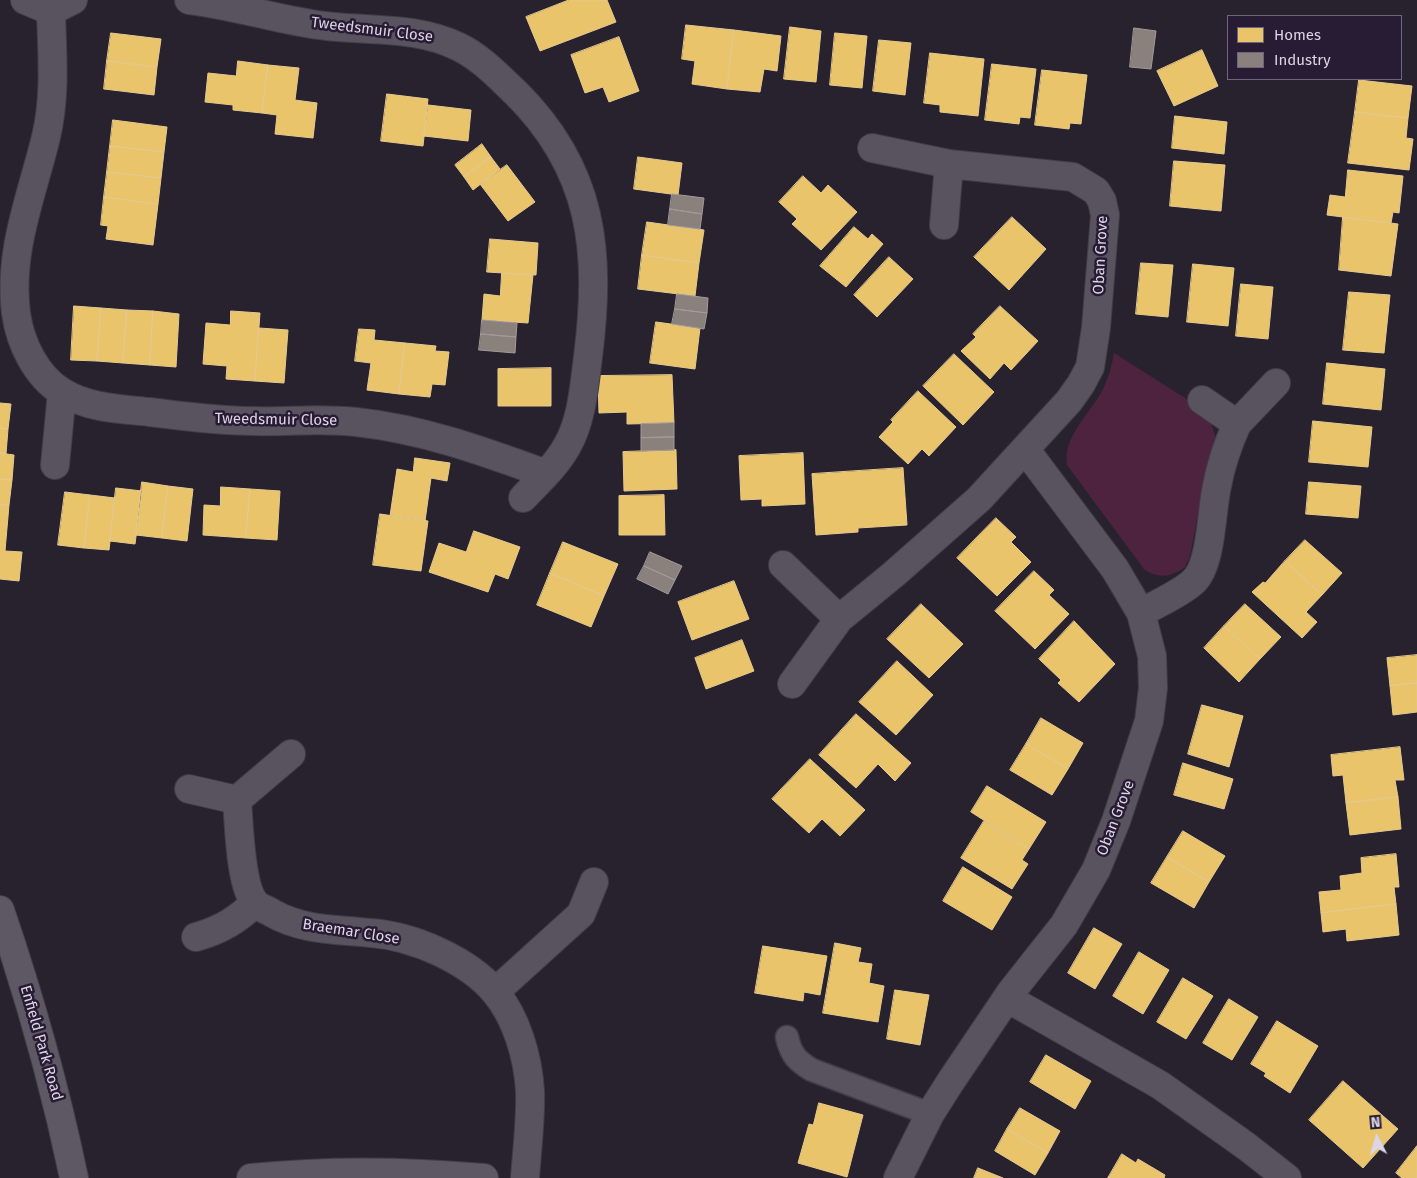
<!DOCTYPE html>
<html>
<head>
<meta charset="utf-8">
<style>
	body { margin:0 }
	#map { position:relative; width:1417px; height:1178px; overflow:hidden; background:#28222f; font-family:"Fira Sans",sans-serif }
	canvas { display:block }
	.legend { position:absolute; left:1227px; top:15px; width:175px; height:65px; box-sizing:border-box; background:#281c35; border:1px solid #70667c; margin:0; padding:6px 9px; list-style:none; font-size:15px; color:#ddd5e6 }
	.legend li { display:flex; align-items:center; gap:10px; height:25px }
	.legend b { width:25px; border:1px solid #70667c }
	.north { position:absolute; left:1352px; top:1113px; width:50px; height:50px; -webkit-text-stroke:4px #281c35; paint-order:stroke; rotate:355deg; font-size:14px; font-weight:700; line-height:20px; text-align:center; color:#ddd5e6 }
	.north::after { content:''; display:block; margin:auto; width:18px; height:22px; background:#ddd5e6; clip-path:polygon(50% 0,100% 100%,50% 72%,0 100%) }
</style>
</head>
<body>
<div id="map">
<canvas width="1417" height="1178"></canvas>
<ul class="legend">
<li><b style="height:14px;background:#e9c46a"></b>Homes</li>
<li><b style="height:14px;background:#8a817c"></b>Industry</li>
</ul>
<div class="north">N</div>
</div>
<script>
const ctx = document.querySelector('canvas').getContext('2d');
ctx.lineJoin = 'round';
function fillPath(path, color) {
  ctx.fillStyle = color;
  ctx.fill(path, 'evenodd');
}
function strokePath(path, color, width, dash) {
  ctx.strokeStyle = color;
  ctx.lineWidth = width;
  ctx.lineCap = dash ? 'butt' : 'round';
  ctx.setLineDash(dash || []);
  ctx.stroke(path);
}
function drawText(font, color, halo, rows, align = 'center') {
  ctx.font = font + ' "Fira Sans",sans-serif';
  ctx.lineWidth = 5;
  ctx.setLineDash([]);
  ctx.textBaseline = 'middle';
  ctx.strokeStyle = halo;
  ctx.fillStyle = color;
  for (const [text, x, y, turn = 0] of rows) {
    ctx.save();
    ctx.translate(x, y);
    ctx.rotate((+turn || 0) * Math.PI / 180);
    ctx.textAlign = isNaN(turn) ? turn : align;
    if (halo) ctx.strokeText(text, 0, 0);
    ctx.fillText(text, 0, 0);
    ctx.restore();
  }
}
fillPath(new Path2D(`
	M1114 353 1207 412 1216 438 1204 482 1190 556 1185 567C1172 577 1157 579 1144 569L1067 465C1062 436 1093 411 1104 387 1109 376 1112 365 1114 353Z`), '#4e2340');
const homes = new Path2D(`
	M569 0H607L616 22 540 51 526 17Z
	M686 25 734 30 727 89 692 84 695 61 682 59Z
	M790 27 821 31 816 82 784 79Z
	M734 30 781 36 777 71 764 69 760 92 727 89Z
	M111 33 161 39 157 67 107 61Z
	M835 33 867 36 862 88 830 85Z
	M619 37 639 91 609 102 603 87 585 93 571 55Z
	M879 40 911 43 905 95 873 91Z
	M1202 50 1218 86 1174 106 1157 71Z
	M930 53 984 59 978 116 940 112V105L924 103Z
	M107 61 157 67 154 95 104 89Z
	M238 61 268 65 262 113 233 110V105L205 102 208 73 236 76Z
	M992 64 1036 69 1030 118 1020 117 1019 124 985 120Z
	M268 65 299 68 295 100 317 103 313 138 275 134 277 115 262 113Z
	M1042 70 1087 75 1081 124 1070 123 1069 129 1035 125Z
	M1359 80 1412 86 1408 118 1355 112Z
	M387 94 428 99 423 146 381 141Z
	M428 105 471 110 468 141 424 136Z
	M1355 112 1408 118 1406 138 1413 139 1409 170 1348 163Z
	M1175 116 1227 122 1224 154 1172 148Z
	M113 120 167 127 164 152 110 146Z
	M482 144 491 157 464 177 455 165Z
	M110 146 164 152 161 178 107 172Z
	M491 157 500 169 473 190 464 177Z
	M638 157 682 163 678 195 634 189Z
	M1174 161 1225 165 1221 211 1170 206Z
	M507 165 535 202 508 221 480 184Z
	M1348 170 1403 176 1399 213 1393 212 1391 223 1327 215 1330 195 1345 197Z
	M107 172 161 178 158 204 104 197Z
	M803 176 821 193 828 185 857 212 821 250 792 224 797 219 779 202Z
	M104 197 158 204 153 245 106 239 108 226 101 225Z
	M1012 217 1046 249 1009 290 974 257Z
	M1343 217 1398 224 1391 276 1339 270Z
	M647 222 704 230 699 263 642 255Z
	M854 227 868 239 872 234 883 244 846 287 820 266Z
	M490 239 538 243 536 275 487 272Z
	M642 255 699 263 695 296 638 289Z
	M889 257 913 279 877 317 854 295Z
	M1141 263 1173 265 1168 317 1136 314Z
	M1193 264 1234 268 1228 326 1187 322Z
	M502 273 533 275 528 323 482 320 484 294 500 296Z
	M1241 284 1273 287 1268 339 1236 336Z
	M1349 292 1390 295 1384 353 1343 350Z
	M74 306 101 308 97 361 71 360Z
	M1000 306 1038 341 1011 370 1004 363 990 379 961 351 976 337 973 334Z
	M101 308 127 310 123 363 97 361Z
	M127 310 153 311 150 365 123 363Z
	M153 311 179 314 176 367 150 365Z
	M231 311 260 313 255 381 226 379 227 366 203 364 206 323 230 325Z
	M656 322 700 328 695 369 650 363Z
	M259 328 288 330 284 383 255 381Z
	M359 329 375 330 374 340 405 343 399 394 367 390 371 363 355 361Z
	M405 343 436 346 435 351 449 352 445 385 432 384 430 397 399 394Z
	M954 354 994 392 963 425 923 386Z
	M1327 363 1385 369 1381 410 1323 404Z
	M551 368V406H498V369Z
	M672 375 674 423 627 424V412L599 413 598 376Z
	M918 391 956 427 929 456 922 449 908 464 879 437 893 422 891 420Z
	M0 403 11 404 8 429 0 428Z
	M1313 421 1372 427 1368 467 1309 462Z
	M0 428 8 429 6 454 0 453Z
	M676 450 677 489 624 491 623 452Z
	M0 453 14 455 12 480 0 479Z
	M803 453 805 504 762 506V499L741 500 739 456Z
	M415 458 450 463 447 481 431 478 425 521 390 516 397 469 413 472Z
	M903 468 907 525 858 528V532L816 535 812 474Z
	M0 479 12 480 9 505H0Z
	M142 482 168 486 162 538 136 535Z
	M1309 482 1361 486 1358 518 1306 514Z
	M168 486 193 489 187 541 162 538Z
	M221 487 250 489 246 538 203 535 204 505 220 506Z
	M116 488 142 491 135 544 110 541Z
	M250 489 280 491 277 540 246 538Z
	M65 492 90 495 84 548 58 545Z
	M90 495 115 498 109 550 84 548Z
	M664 495 665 535H619V496Z
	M0 505H9L5 551 22 552 19 581 0 579Z
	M380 514 428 521 421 571 373 565Z
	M996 518 1016 537 1011 542 1031 562 997 596 957 558Z
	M474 531 520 547 508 579 495 574 488 592 429 572 439 543 466 552Z
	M1305 540 1342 573 1322 595 1285 561Z
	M563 542 618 564 604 596 550 573Z
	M1285 561 1322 595 1306 612 1317 622 1302 638 1252 592 1263 582 1265 583Z
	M1034 571 1054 590 1049 595 1069 614 1035 649 995 611Z
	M550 573 604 596 591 627 537 605Z
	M734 581 749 619 692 640 678 602Z
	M921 604 963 644 929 678 887 639Z
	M1245 604 1281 637 1260 659 1224 626Z
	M1074 621 1115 664 1079 702 1058 683 1061 680 1039 659Z
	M1224 626 1260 659 1239 682 1204 648Z
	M742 640 754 671 706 689 695 658Z
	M1417 655V683L1390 686 1387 658Z
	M897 661 933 695 896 735 859 702Z
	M1417 683V712L1393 715 1390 686Z
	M1202 705 1243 716 1229 767 1188 754Z
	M856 714 911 763 895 781 878 764 856 788 819 755Z
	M1041 718 1083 743 1068 769 1026 744Z
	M1026 744 1068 769 1052 795 1010 770Z
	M1400 747 1404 780H1395L1398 797 1346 803 1343 775 1333 776 1331 755Z
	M810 759 865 810 840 836 822 819 809 833 772 799Z
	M1183 763 1233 779 1224 809 1174 795Z
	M987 786 1046 822 1029 849 971 812Z
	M1398 797 1401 829 1350 835 1346 803Z
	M984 821 1029 849 1022 860 1028 864 1012 889 961 858Z
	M1183 831 1225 856 1209 882 1167 857Z
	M1396 854 1399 887H1394L1396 904 1321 913 1319 892 1341 890 1340 876 1362 873 1361 858Z
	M1167 857 1209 882 1194 908 1151 883Z
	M963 867 1012 897 992 930 943 901Z
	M1396 904 1399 935 1347 941 1346 929 1323 932 1321 913Z
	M1094 928 1122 944 1095 989 1068 973Z
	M835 943 861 948 858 962 872 964 869 983 884 986 878 1022 823 1013Z
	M763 946 827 956 820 995 804 992 803 1001 755 993Z
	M1139 952 1169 970 1143 1014 1113 996Z
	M1183 978 1213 996 1186 1039 1157 1022Z
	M895 990 929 995 920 1045 887 1039Z
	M1229 999 1258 1017 1232 1060 1203 1043Z
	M1277 1021 1318 1046 1290 1093 1264 1076 1266 1073 1251 1064Z
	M1046 1055 1091 1081 1075 1109 1030 1082Z
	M1343 1081 1398 1129 1363 1168 1309 1120Z
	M819 1103 863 1115 847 1177 798 1163 809 1124 813 1125Z
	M1020 1108 1060 1131 1048 1153 1007 1129Z
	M1007 1129 1048 1153 1035 1175 995 1151Z
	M1417 1146V1178H1402L1396 1173Z
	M1122 1154 1136 1163 1138 1159 1165 1175 1164 1178H1108Z
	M978 1168 1003 1178H974Z`);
fillPath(homes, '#e9c46a');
strokePath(homes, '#e5c98f', 1);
const industry = new Path2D(`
	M1134 28 1156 31 1151 69 1130 67Z
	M672 194 704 198 702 214 670 209Z
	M670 209 702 214 700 229 668 225Z
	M677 294 708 298 707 313 675 309Z
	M675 309 707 313 704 329 672 324Z
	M482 320 517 323 516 337 481 334Z
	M481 334 516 337 515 353 479 350Z
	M674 423V437L641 438V424Z
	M674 437V450L641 451V438Z
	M650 552 682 566 675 580 644 566Z
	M644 566 675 580 668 594 637 579Z`);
fillPath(industry, '#8a817c');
strokePath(industry, '#a39a9c', 1);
const lane = new Path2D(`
	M787 1037C791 1055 797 1061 812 1070L930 1114`);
const street = new Path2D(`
	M25 0 51 11
	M189 0C233 5 275 19 318 25 366 32 415 25 459 47 480 57 498 76 515 92 594 170 601 252 588 357 584 387 582 420 567 446 556 466 538 482 523 498
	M51 11C52 53 56 95 46 137 32 195 8 251 16 313 20 343 36 376 62 392 88 408 120 409 149 412 183 416 218 421 252 421 287 422 321 418 356 422 422 429 483 451 546 474
	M51 11 73 0
	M872 148 949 164 944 225
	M1202 400 1237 424 1276 383
	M55 465 62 392
	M783 565 839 619 792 684
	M1141 613C1156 604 1182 593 1194 581 1212 563 1211 512 1217 486 1221 464 1228 444 1237 424
	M839 619 894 574 979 499 1069 401 1081 384 1090 367 1096 328 1105 215 1102 201 1096 191 1073 177 949 164
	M189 789 237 800 291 754
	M237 800C239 823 240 888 256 904 260 908 268 910 272 913 304 931 336 929 371 933 413 936 468 960 495 992 517 1018 528 1058 530 1091 531 1119 527 1150 525 1178
	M196 937C221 930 237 920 255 903
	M495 992 581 914 594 882
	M1007 998 1160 1085 1246 1146 1287 1178
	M898 1178 930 1114 951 1081 1011 992 1064 925 1096 870 1116 821 1149 721 1153 688 1152 656 1141 613 1115 569 1025 449`);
const secondary = new Path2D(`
	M0 910C30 998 55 1087 74 1178
	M251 1178C329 1170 406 1171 484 1178`);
strokePath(lane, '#423c48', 25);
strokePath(street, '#423c48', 30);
strokePath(secondary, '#423c48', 30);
strokePath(lane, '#58535f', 22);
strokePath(street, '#58535f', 28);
strokePath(secondary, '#5e5864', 28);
drawText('15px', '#ddd5e6', '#281c35', [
	["Tweedsmuir Close",372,30,7],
	["Oban Grove",1101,255,-87],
	["Tweedsmuir Close",276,420,1],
	["Oban Grove",1116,818,-69],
	["Braemar Close",351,932,9],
	["Enfield Park Road",41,1043,74]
]);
</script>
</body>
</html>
